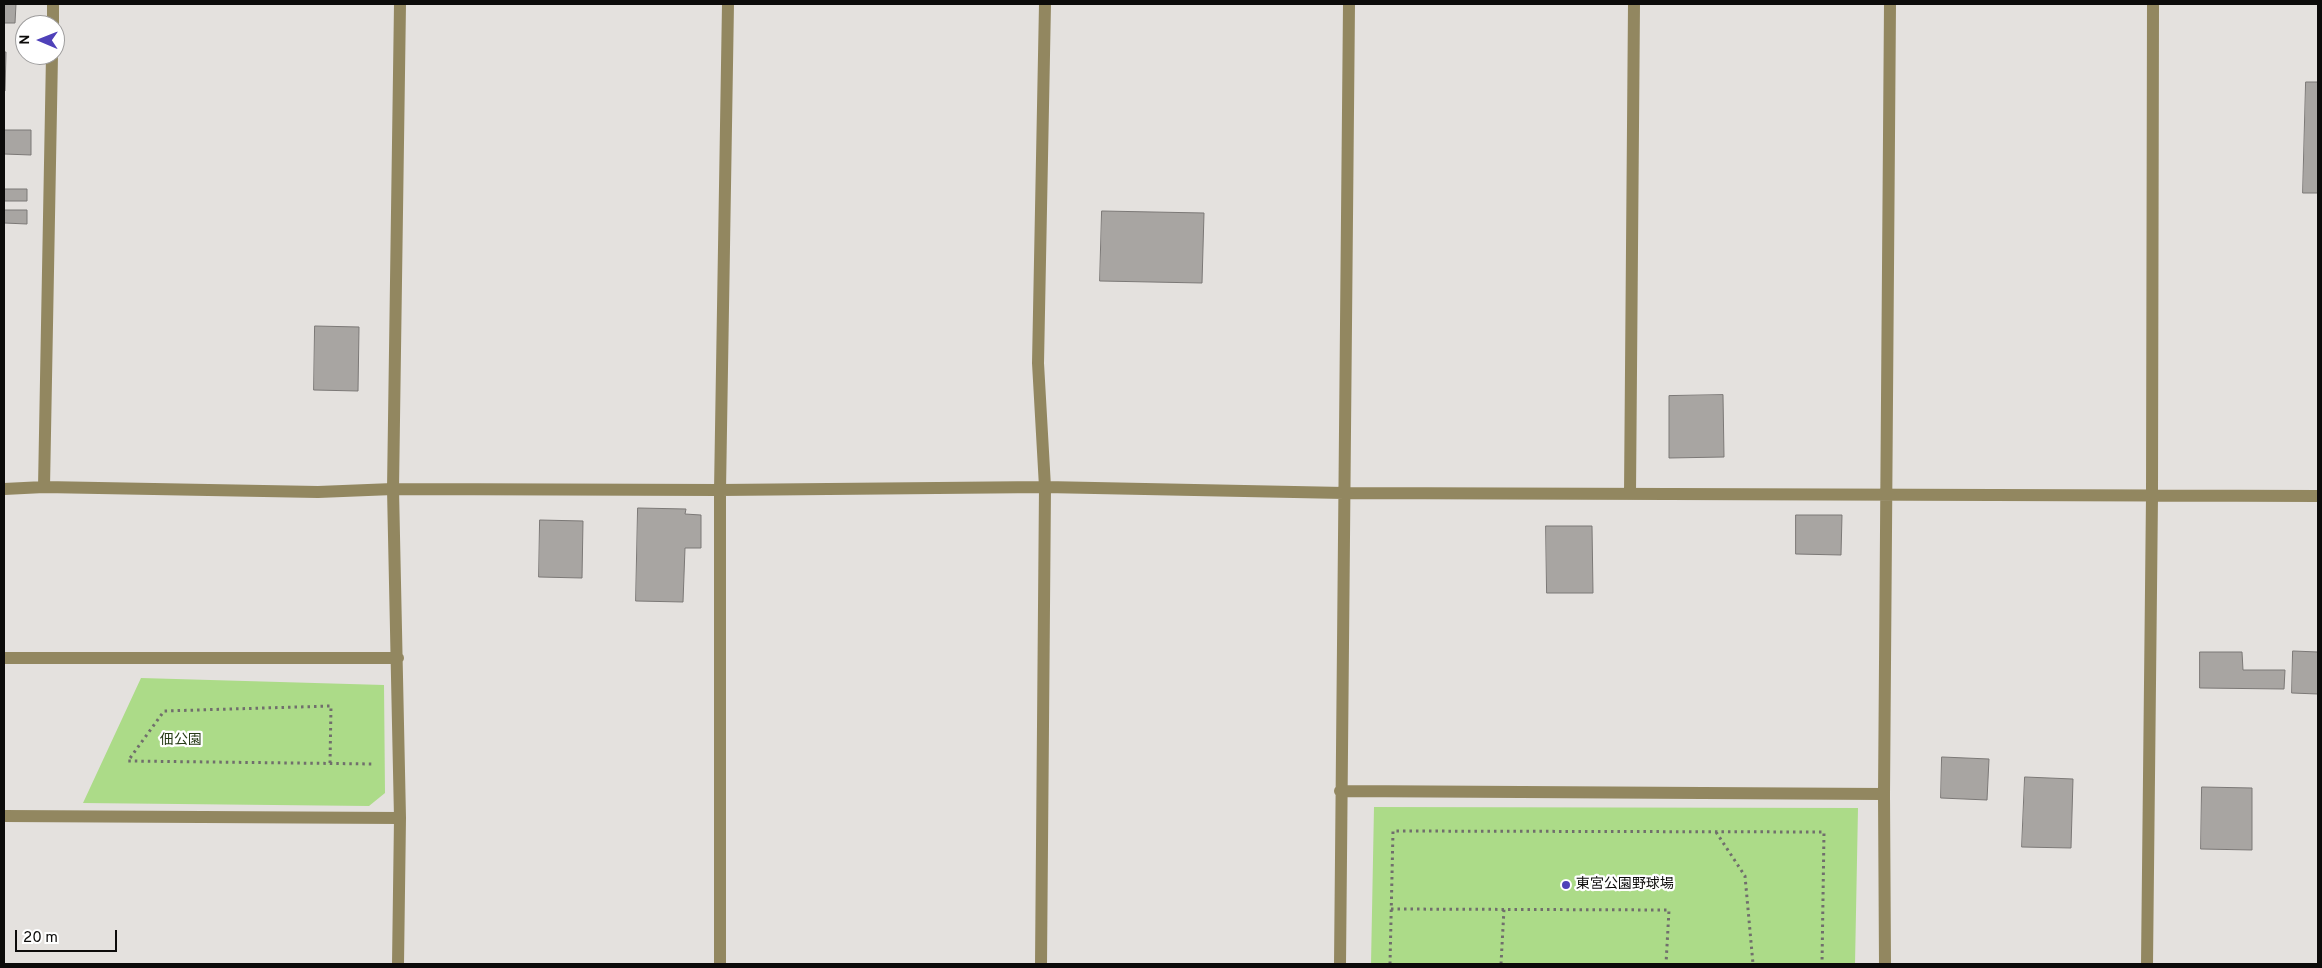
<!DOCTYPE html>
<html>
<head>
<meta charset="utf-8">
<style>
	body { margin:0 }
	#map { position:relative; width:2322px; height:968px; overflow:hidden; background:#e4e1de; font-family:Overpass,sans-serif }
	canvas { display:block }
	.frame { position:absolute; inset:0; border:5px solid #0c0b0a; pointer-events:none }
	.north { position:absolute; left:15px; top:15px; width:50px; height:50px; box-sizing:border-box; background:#fff; border:1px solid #9e9d9d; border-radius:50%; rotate:271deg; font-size:14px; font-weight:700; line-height:20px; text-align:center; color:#0c0b0a }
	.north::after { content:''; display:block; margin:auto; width:18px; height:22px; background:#4f41b9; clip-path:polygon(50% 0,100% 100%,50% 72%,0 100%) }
	.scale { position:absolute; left:15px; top:930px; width:102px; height:22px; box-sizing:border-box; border:2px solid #0c0b0a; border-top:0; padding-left:6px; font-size:15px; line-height:18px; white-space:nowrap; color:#0c0b0a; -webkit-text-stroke:4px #fff; paint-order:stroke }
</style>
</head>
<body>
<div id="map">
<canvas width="2322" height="968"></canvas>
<div class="frame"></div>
<div class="north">N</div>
<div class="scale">20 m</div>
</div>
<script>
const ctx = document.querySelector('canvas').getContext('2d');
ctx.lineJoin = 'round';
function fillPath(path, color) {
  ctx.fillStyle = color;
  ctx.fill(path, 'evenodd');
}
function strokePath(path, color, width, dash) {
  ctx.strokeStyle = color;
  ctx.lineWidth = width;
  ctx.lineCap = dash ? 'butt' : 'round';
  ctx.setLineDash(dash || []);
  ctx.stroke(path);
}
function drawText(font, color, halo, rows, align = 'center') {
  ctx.font = font + ' Overpass,"Noto Sans JP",sans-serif';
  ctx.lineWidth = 4.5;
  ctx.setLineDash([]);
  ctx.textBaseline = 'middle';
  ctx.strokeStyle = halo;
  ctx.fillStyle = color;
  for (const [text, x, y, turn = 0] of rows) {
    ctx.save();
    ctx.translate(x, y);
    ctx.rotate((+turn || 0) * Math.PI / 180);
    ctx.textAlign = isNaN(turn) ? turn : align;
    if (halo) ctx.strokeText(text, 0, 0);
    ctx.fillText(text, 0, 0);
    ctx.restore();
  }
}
fillPath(new Path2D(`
	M141 678 384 685 385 793 369 806 83 803Z
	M1374 807 1858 808 1855 964H1371Z`), '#acdb88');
const building = new Path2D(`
	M4 4H16L15 23H4Z
	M4 52H6L5 91H4Z
	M2306 82H2318V193H2303Z
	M4 130H31V155L4 154Z
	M4 189H27V201H4Z
	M4 210H27V224L4 223Z
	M1102 211 1204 213 1202 283 1100 281Z
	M315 326 359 327 358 391 314 390Z
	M1723 395 1724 457 1669 458V396Z
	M638 508 686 509 685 514 701 515V548H685L683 602 636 601Z
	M1796 515H1842L1841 555 1796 554Z
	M540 520 583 521 582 578 539 577Z
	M1546 526H1592L1593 593H1547Z
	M2293 651 2318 652V694L2292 693Z
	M2200 652H2242L2243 670H2285L2284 689 2200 688Z
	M1942 757 1989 759 1987 800 1941 798Z
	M2025 777 2073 779 2071 848 2022 847Z
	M2202 787 2252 788V850L2201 849Z`);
fillPath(building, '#a8a5a2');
strokePath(building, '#7b7876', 1);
strokePath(new Path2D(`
	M330 763 331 706 164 711 128 761 375 764
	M1716 832 1745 876 1753 964
	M1391 909 1669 910 1666 964
	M1390 964 1393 831 1824 832 1822 964
	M1501 964 1504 909`), '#706e6c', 3, [2.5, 4]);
strokePath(new Path2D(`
	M53 25V4
	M44 487 52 55
	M4 489 44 487 318 492 393 489 720 490 1045 487 1344 493 2318 496
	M1630 493 1634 4
	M4 658H398
	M1340 791 1884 794
	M4 816 400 818
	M398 964 400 818 393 489 400 4
	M720 964V490L728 4
	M1041 964 1045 487 1038 363 1045 4
	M1340 964 1349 4
	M1885 964 1884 794 1890 4
	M2147 964 2152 496 2153 4`), '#928760', 12);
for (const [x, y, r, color] of [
	[1566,885,5,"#4f41b9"]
]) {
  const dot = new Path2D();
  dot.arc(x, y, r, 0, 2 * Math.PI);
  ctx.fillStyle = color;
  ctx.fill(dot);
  strokePath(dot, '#fff', 2);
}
drawText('14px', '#263a16', '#fff', [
	["佃公園",181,741]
]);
drawText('14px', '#0c0b0a', '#fff', [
	["東宮公園野球場",1576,885]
], 'left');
</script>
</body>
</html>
